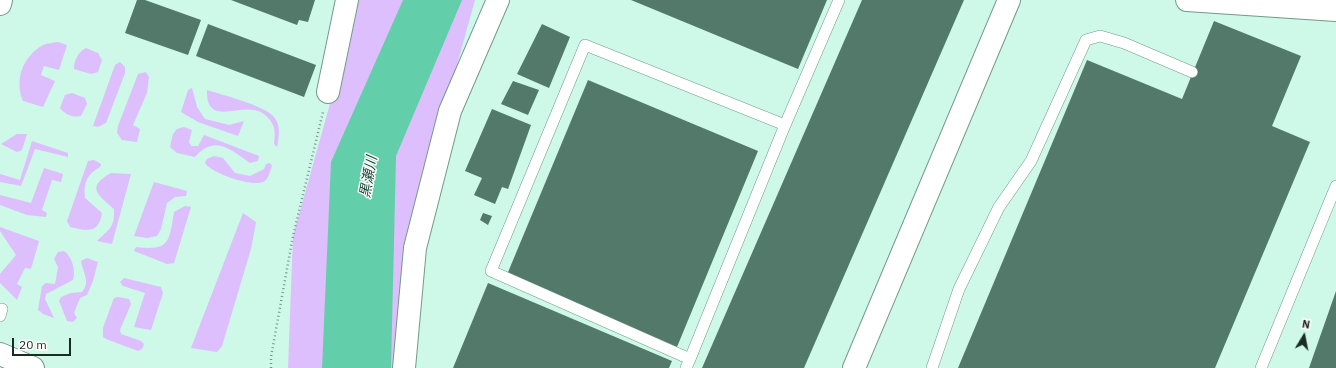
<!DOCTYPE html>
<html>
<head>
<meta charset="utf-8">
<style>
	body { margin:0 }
	#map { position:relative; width:1336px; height:368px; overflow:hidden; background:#cef8e7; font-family:"IBM Plex Sans",sans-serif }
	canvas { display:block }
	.north { position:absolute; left:1284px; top:316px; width:40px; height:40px; -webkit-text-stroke:3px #fff; paint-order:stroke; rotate:10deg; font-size:11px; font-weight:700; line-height:16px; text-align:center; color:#1a2b24 }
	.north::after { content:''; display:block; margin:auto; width:14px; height:18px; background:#1a2b24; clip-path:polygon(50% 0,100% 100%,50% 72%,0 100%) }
	.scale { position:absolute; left:12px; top:338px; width:59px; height:18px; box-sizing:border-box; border:2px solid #1a2b24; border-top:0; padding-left:5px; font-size:12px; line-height:14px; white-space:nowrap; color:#1a2b24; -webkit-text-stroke:3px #fff; paint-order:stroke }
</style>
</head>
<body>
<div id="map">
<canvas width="1336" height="368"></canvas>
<div class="north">N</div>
<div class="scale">20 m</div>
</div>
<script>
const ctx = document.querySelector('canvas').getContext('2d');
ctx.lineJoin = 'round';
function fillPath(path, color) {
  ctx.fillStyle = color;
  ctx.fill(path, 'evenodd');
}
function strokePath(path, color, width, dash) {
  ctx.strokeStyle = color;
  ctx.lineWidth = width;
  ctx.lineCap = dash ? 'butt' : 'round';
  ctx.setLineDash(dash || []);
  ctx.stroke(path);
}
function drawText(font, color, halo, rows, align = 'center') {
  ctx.font = font + ' "IBM Plex Sans","Noto Sans JP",sans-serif';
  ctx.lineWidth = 3;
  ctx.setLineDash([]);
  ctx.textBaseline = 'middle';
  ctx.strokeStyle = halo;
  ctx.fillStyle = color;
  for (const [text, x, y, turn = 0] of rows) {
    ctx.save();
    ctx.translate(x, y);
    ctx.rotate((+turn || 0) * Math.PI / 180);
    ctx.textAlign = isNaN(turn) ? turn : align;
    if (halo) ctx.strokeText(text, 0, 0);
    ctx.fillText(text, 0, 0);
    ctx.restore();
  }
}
fillPath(new Path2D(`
	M359 0H475L414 219 400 368H288L293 236Z
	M58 42 67 45 59 70 44 66 41 75 55 81 43 107 23 101C14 80 23 56 43 45 47 43 53 43 58 42Z
	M86 48 98 53 102 60 98 72 91 74 74 69C74 60 78 52 86 48Z
	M120 62 125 67V73L106 123 98 127 93 126 115 65Z
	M146 72 149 77 147 93 133 125 140 129 137 142 122 140 117 133 118 126 138 74Z
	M192 88 197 107 205 119 229 125 244 121 238 136 198 122 181 112 188 90Z
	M207 90C222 95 264 105 274 117 281 125 279 137 277 147L274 144C275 135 276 128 270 120 266 115 261 111 254 110 235 106 206 125 207 90Z
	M72 93 85 98 87 104 81 116C73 118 66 115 60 108L65 95Z
	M184 127 192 130 189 142 191 146H198L204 135 259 156 258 161 250 163C231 150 215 134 195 157L177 153 170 147 173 134 177 129Z
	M17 134H27L22 150 17 152 1 144Z
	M32 141 68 153V157L35 149 21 186 0 182V174L20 180Z
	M214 156 223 158 235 173 250 176 264 169 266 164 270 163 272 166C270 171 269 179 263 182 251 187 211 173 205 163L207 159Z
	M94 160 101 164 100 167C87 174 83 183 85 198L102 213C99 234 87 231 70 227L67 221 88 161Z
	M44 168 63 174 61 182 52 180 42 210 47 213 46 217 27 215 0 205V195L31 203Z
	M111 173 131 174 112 244 97 241C109 229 115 228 114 209 97 194 86 187 111 173Z
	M154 182 187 191 186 196 175 197 167 203 161 229 157 236 147 238 134 236Z
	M185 206 191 207 174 263 167 264 134 251 136 247C170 251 169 242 174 212Z
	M243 213 256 222 251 249 222 346 217 352 191 348Z
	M0 227 39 241 31 269 25 268 17 284 22 287 17 300 0 283V274L16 255 0 231Z
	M64 251C72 256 76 271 73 280L46 294 45 299 54 318 43 314 38 310 42 286 46 283 55 284 58 267 54 259 58 252Z
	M87 258 98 262 93 281 87 295 80 298 74 313 77 318 73 322 67 321 59 301 61 297 71 293 82 292C91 282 83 273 81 261Z
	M124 278 161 287 163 293 151 330 134 327 145 293 123 286 120 282Z
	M118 297 129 299 131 304 120 330 121 334 141 341 144 344 142 349 138 351 106 339 103 337V328L114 298Z`), '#ddbffd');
fillPath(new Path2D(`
	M403 0H462L396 156 391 368H322L331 162Z`), '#63ceaa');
fillPath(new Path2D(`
	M137 0H145L201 20 188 55 125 33Z
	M231 0H315L308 22 299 20 297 25Z
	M631 0H827L798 69Z
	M862 0H964L804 368H702Z
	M1214 21 1301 56 1272 126 1310 142 1215 368H958L1087 60 1182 99Z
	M208 24 316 65 304 97 196 56Z
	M542 24 570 37 549 88 517 74Z
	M588 80 758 151 677 347 506 277Z
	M513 81 539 90 528 115 501 104Z
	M492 109 531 125 508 189 502 187 495 204 474 195 482 178 465 171Z
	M483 213 492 216 488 225 480 220Z
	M488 283 672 361 669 368H453Z
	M1336 291V368H1309Z`), '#53796b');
const lane = new Path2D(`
	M785 125 839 0
	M0 316 2 309
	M686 368 690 359 785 125 585 45 491 271 690 359
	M932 368 959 289 999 207 1031 161 1086 40 1100 36 1124 43 1192 72
	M1261 368 1336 186`);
const street = new Path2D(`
	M1187 0 1336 10
	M328 92 347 0
	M404 368 415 248 450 111 498 0
	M854 368 1009 0`);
const secondary = new Path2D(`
	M0 4 1 0
	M0 354 33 368`);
strokePath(lane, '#729a8b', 12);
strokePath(street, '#729a8b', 24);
strokePath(secondary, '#729a8b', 24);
strokePath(new Path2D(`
	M271 368V357L293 236 323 112`), '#779589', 2.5, [1, 3]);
strokePath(lane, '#fff', 11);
strokePath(street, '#fff', 22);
strokePath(secondary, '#fff', 22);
drawText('italic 14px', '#174637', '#fff', [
	["黒瀬川",369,177,-80]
]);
</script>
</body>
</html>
